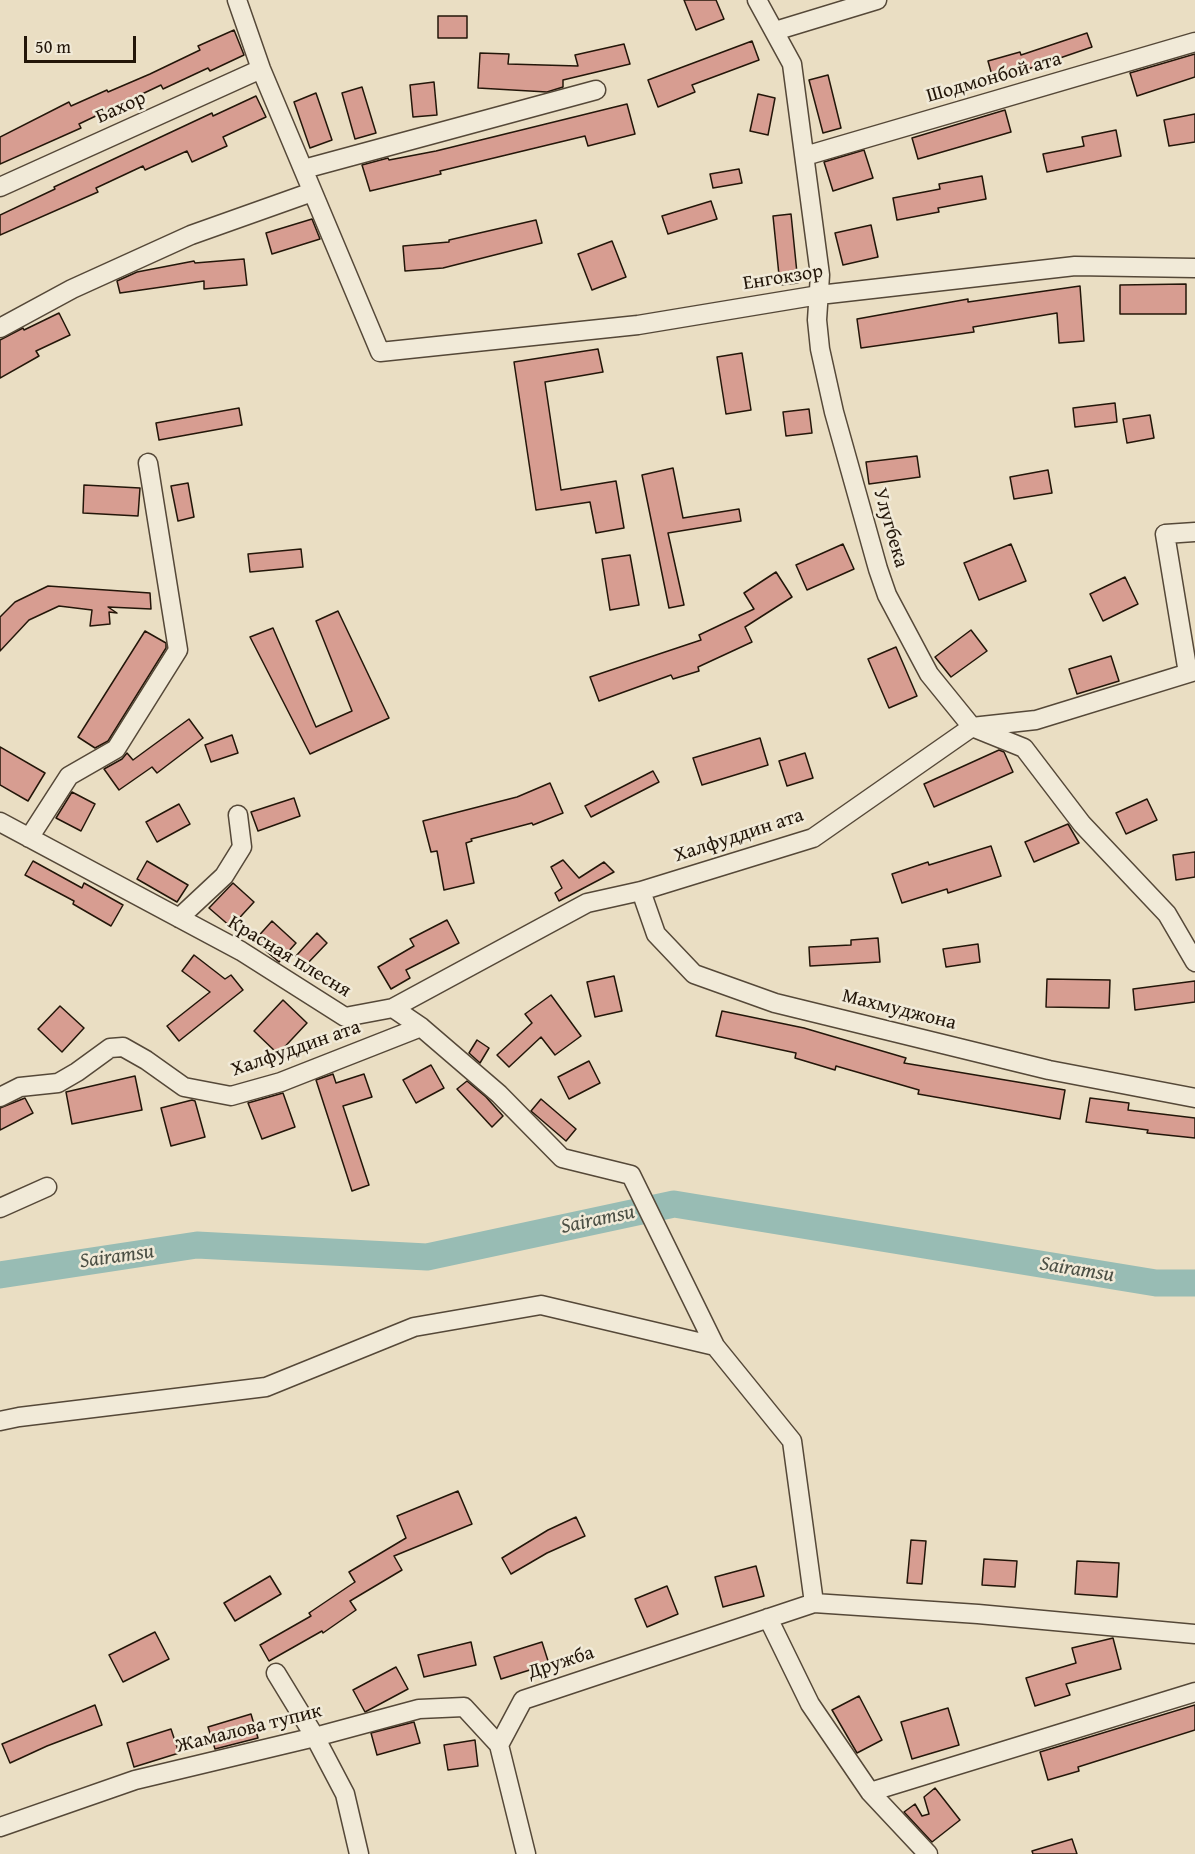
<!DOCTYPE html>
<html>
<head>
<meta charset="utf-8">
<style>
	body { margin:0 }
	#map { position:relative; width:1195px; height:1854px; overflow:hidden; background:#eadec3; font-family:"Gentium Book Plus",serif }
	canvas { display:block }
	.scale { position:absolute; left:24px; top:36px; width:112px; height:27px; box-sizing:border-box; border:3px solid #231609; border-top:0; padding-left:8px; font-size:18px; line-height:21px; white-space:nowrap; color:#231609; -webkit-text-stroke:4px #f1ead8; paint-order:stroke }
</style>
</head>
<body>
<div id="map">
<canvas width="1195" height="1854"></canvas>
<div class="scale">50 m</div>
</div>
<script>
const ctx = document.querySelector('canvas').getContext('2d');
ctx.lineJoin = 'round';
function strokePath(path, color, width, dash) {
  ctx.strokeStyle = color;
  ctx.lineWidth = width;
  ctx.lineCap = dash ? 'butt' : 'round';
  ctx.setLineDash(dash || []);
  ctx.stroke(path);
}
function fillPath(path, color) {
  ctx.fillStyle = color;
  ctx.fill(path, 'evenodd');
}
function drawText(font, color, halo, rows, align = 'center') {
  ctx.font = font + ' "Gentium Book Plus",serif';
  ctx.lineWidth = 5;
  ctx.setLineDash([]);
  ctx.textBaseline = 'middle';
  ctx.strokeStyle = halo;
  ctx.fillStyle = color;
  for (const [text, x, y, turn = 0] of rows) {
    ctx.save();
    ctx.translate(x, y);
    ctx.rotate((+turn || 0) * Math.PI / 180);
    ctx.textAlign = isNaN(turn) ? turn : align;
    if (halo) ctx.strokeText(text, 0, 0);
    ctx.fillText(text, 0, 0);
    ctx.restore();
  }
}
strokePath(new Path2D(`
	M0 1275 197 1245 427 1257 674 1204 1156 1283H1195`), '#98bcb4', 27);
const building = new Path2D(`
	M684 0H716L724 19 696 30Z
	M438 16H467V38H438Z
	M234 30 244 55 210 71 208 68 163 89 161 85 79 124 81 128 0 164V137L69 102 71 106 107 90 108 92 150 74 200 50 198 46Z
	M1087 33 1092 47 1025 70 993 79 988 61 1020 52 1021 55Z
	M752 41 759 60 692 85 695 92 658 107 648 80Z
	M624 44 630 64 563 80V87L547 92 478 88 480 53 509 54 508 64 578 66 575 55Z
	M1195 54V77L1137 96 1130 73Z
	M828 75 841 128 823 133 809 80Z
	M434 82 437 115 413 117 410 85Z
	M362 87 376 133 355 139 342 93Z
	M316 93 332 140 310 148 294 102Z
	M758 94 775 98 768 135 750 131Z
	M256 96 266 117 223 137 227 146 192 162 187 151 145 170 143 166 96 188 98 192 0 235V215L55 189 54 187 212 113 213 116Z
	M627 104 635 134 588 146 585 136 440 171 441 174 370 191 362 165 388 158 389 160 436 151Z
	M1005 110 1011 132 918 159 912 138Z
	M1195 114V142L1169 146 1164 120Z
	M1116 130 1121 156 1047 172 1043 154 1084 146 1082 137Z
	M864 150 873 178 833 191 824 162Z
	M739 169 742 183 713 188 710 174Z
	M982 176 986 199 938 208 939 212 897 220 893 198 940 189 939 184Z
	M711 201 717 219 668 234 662 216Z
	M791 214 798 283 780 285 773 216Z
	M312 219 320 239 272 254 266 233Z
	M536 220 542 243 443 268 405 271 403 246 449 242V240Z
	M871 225 878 257 843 265 835 233Z
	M612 241 626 277 592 290 578 254Z
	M244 259 247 285 204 289V281L120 293 117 281 137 272 194 261 195 263Z
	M1186 284V314H1120V285Z
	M1080 286 1084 341 1059 343 1057 313 973 327 974 332 861 348 857 319 968 299V302Z
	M59 313 70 335 36 351 39 356 0 378V340L23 328 24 330Z
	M598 349 603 372 545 382 561 490 616 481 624 528 596 533 590 502 536 510 514 362Z
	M742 353 751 410 726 414 717 357Z
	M1115 403 1117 422 1075 427 1073 408Z
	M239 408 242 425 159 440 156 423Z
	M809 409 812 433 786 436 783 412Z
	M1150 415 1154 438 1127 443 1123 419Z
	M917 456 920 477 869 484 866 462Z
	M673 468 683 518 739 509 741 521 668 533 684 605 669 608 642 475Z
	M1048 470 1052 493 1014 499 1010 477Z
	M188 483 194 517 178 521 171 486Z
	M84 485 140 488 138 516 83 513Z
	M843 544 854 569 807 590 796 565Z
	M1011 544 1026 581 979 600 964 563Z
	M301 549 303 567 250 572 248 554Z
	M630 555 639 605 610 610 602 559Z
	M776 572 792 597 745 627 752 642 698 667 699 671 673 679 671 675 599 701 590 677 701 640 699 635 754 609 744 593Z
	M1125 577 1138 604 1103 621 1090 594Z
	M48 586 150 593 151 609 108 607 117 613 109 612 110 624 90 626 92 610 59 606 29 620 0 651V617L15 602Z
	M338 611 389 718 310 754 250 637 273 628 316 727 352 711 316 621Z
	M971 630 987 651 951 677 935 657Z
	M145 631 166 643V648L108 741 95 748 78 737Z
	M896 647 917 696 889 708 868 659Z
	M1111 656 1119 681 1077 694 1069 669Z
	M189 719 203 738 157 773 152 767 119 790 104 769 122 759 127 753 133 760Z
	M232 735 238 753 211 762 205 745Z
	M760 738 768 765 702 785 693 758Z
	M0 747 45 773 28 801 0 785Z
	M999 750 1004 752 1013 772 934 807 924 784Z
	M805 753 813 778 787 786 779 761Z
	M653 771 659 782 591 817 585 806Z
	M550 783 563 813 533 825 532 823 471 839 472 841 466 843 474 883 444 890 437 851 431 852 423 821 517 797Z
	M72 792 95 804 81 831 56 818Z
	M294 798 300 816 258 831 251 812Z
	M1147 799 1157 820 1126 834 1116 813Z
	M179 804 190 824 157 842 146 822Z
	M1068 824 1079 843 1034 862 1025 842Z
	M991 846 1001 876 948 893 947 889 902 903 892 874 928 862 929 865Z
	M1195 852V877L1176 880 1173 855Z
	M563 860 579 878 604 862 614 872 559 901 555 893 562 888 551 867Z
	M33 861 82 888 84 883 123 905 111 926 73 904 74 901 25 875Z
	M147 861 188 885 177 902 137 879Z
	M233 883 254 902 231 927 209 908Z
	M447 920 459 943 406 970 410 978 391 989 378 967 414 946 410 939Z
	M272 921 296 943 279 962 254 941Z
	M317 933 327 943 306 965 296 956Z
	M878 938 880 962 810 966 809 947 851 945V940Z
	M978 944 980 962 946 967 943 949Z
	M194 955 225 979 231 975 243 990 179 1041 167 1026 210 992 182 971Z
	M614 976 622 1011 595 1017 587 982Z
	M1047 979 1110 980 1109 1008 1046 1007Z
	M1195 981V1002L1135 1010 1133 989Z
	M551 995 581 1036 555 1055 541 1037 509 1067 497 1055 532 1023 525 1014Z
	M283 1000 307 1023 278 1054 254 1031Z
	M60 1006 84 1028 62 1052 38 1029Z
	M722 1011 804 1028 906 1058 904 1063 1065 1090 1060 1119 918 1094 919 1090 836 1066 835 1070 795 1058 796 1053 716 1036Z
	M477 1040 489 1048 480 1063 469 1053Z
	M589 1061 600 1083 569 1099 558 1077Z
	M431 1065 444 1088 416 1103 403 1080Z
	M333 1074 336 1083 364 1074 372 1097 343 1106 369 1185 352 1191 316 1080Z
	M135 1076 142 1110 72 1124 66 1092Z
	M467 1081 486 1097 503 1116 492 1127 457 1089Z
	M283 1093 295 1127 262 1139 248 1103Z
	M25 1098 33 1113 0 1130V1108Z
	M1090 1098 1129 1103 1128 1110 1195 1118V1138L1147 1133 1148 1130 1086 1122Z
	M541 1099 576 1129 566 1141 531 1111Z
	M192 1100 195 1101 205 1137 171 1146 161 1108Z
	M458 1491 472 1524 394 1556 402 1570 350 1601 356 1610 323 1633 322 1631 269 1661 260 1645 311 1616 309 1613 355 1582 349 1572 406 1538 397 1516Z
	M576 1517 585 1536 547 1553 511 1574 502 1558 548 1530Z
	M911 1540 926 1541 922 1584 907 1583Z
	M984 1559 1017 1561 1015 1587 982 1585Z
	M1077 1561 1119 1563 1117 1597 1075 1594Z
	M756 1566 764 1596 723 1607 715 1577Z
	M270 1576 281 1594 235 1621 224 1603Z
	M667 1586 678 1614 647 1627 635 1599Z
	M155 1632 169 1659 123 1682 109 1655Z
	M1113 1638 1121 1669 1066 1684 1070 1695 1035 1706 1026 1678 1076 1663 1072 1648Z
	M471 1642 476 1665 424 1677 418 1655Z
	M542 1642 549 1664 501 1679 494 1657Z
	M396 1667 408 1689 365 1712 353 1690Z
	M859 1696 882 1740 857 1753 832 1710Z
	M95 1705 102 1725 47 1746 10 1763 2 1744Z
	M1195 1705V1730L1078 1767 1079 1771 1048 1780 1040 1752Z
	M948 1708 959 1745 912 1759 901 1722Z
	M251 1714 258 1738 215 1749 208 1727Z
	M414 1722 420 1743 377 1755 371 1733Z
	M171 1729 179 1753 134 1767 127 1743Z
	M475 1740 478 1766 448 1770 444 1745Z
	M935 1788 960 1820 932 1842 904 1812 915 1804 922 1816 929 1814 924 1797Z
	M1072 1839 1077 1854H1033L1032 1851Z`);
fillPath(building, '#d79d91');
strokePath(building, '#231609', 1.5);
const minor = new Path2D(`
	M237 0 261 69 380 352 638 325 819 295 1075 266 1195 268
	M757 0 792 64 820 275 817 320 820 349 834 412 878 569 887 595 929 674 972 727 1024 748 1082 824 1167 914 1195 962
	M775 31 877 0
	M805 156 1195 42
	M304 169 596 90
	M0 187 261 69
	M0 328 72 289 191 235 312 192
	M1188 673 1165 534 1195 532
	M0 822 241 951 345 1017 393 1008 421 1027 499 1094 562 1158 631 1175 715 1346
	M29 838 69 776 116 749 178 650 148 463
	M641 891 656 934 694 974 775 1003 1049 1070 1195 1098
	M179 918 224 876 242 847 238 815
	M393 1008 587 903 641 891 813 838 972 727 1036 720 1195 671
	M0 1097 20 1087 58 1083 77 1072 110 1048 123 1047 146 1060 184 1087 231 1096 281 1082 421 1027
	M0 1208 47 1187
	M0 1421 19 1417 266 1387 414 1327 541 1305 715 1346 792 1441 814 1603
	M768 1618 810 1704 870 1792 928 1854
	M276 1673 315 1737 345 1794 359 1854
	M870 1792 1195 1692
	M0 1827 135 1780 315 1737 419 1709 464 1707 499 1745
	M526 1854 499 1745 523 1700 814 1603 978 1614 1195 1634`);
strokePath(minor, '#554838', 21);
strokePath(minor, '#f1ead8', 18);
drawText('20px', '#231609', '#f1ead8', [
	["Шодмонбой ата",994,78,-16],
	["Бахор",121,108,-24],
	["Енгокзор",783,278,-9],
	["Улугбека",890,528,74],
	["Халфуддин ата",739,836,-18],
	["Красная плесня",289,957,31],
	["Махмуджона",899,1010,14],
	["Халфуддин ата",296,1049,-19],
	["Дружба",561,1663,-18],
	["Жамалова тупик",249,1729,-14]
]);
drawText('italic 21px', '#4c5045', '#f1ead8', [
	["Sairamsu",598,1220,-12],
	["Sairamsu",117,1257,-8],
	["Sairamsu",1077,1270,9]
]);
</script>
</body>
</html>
